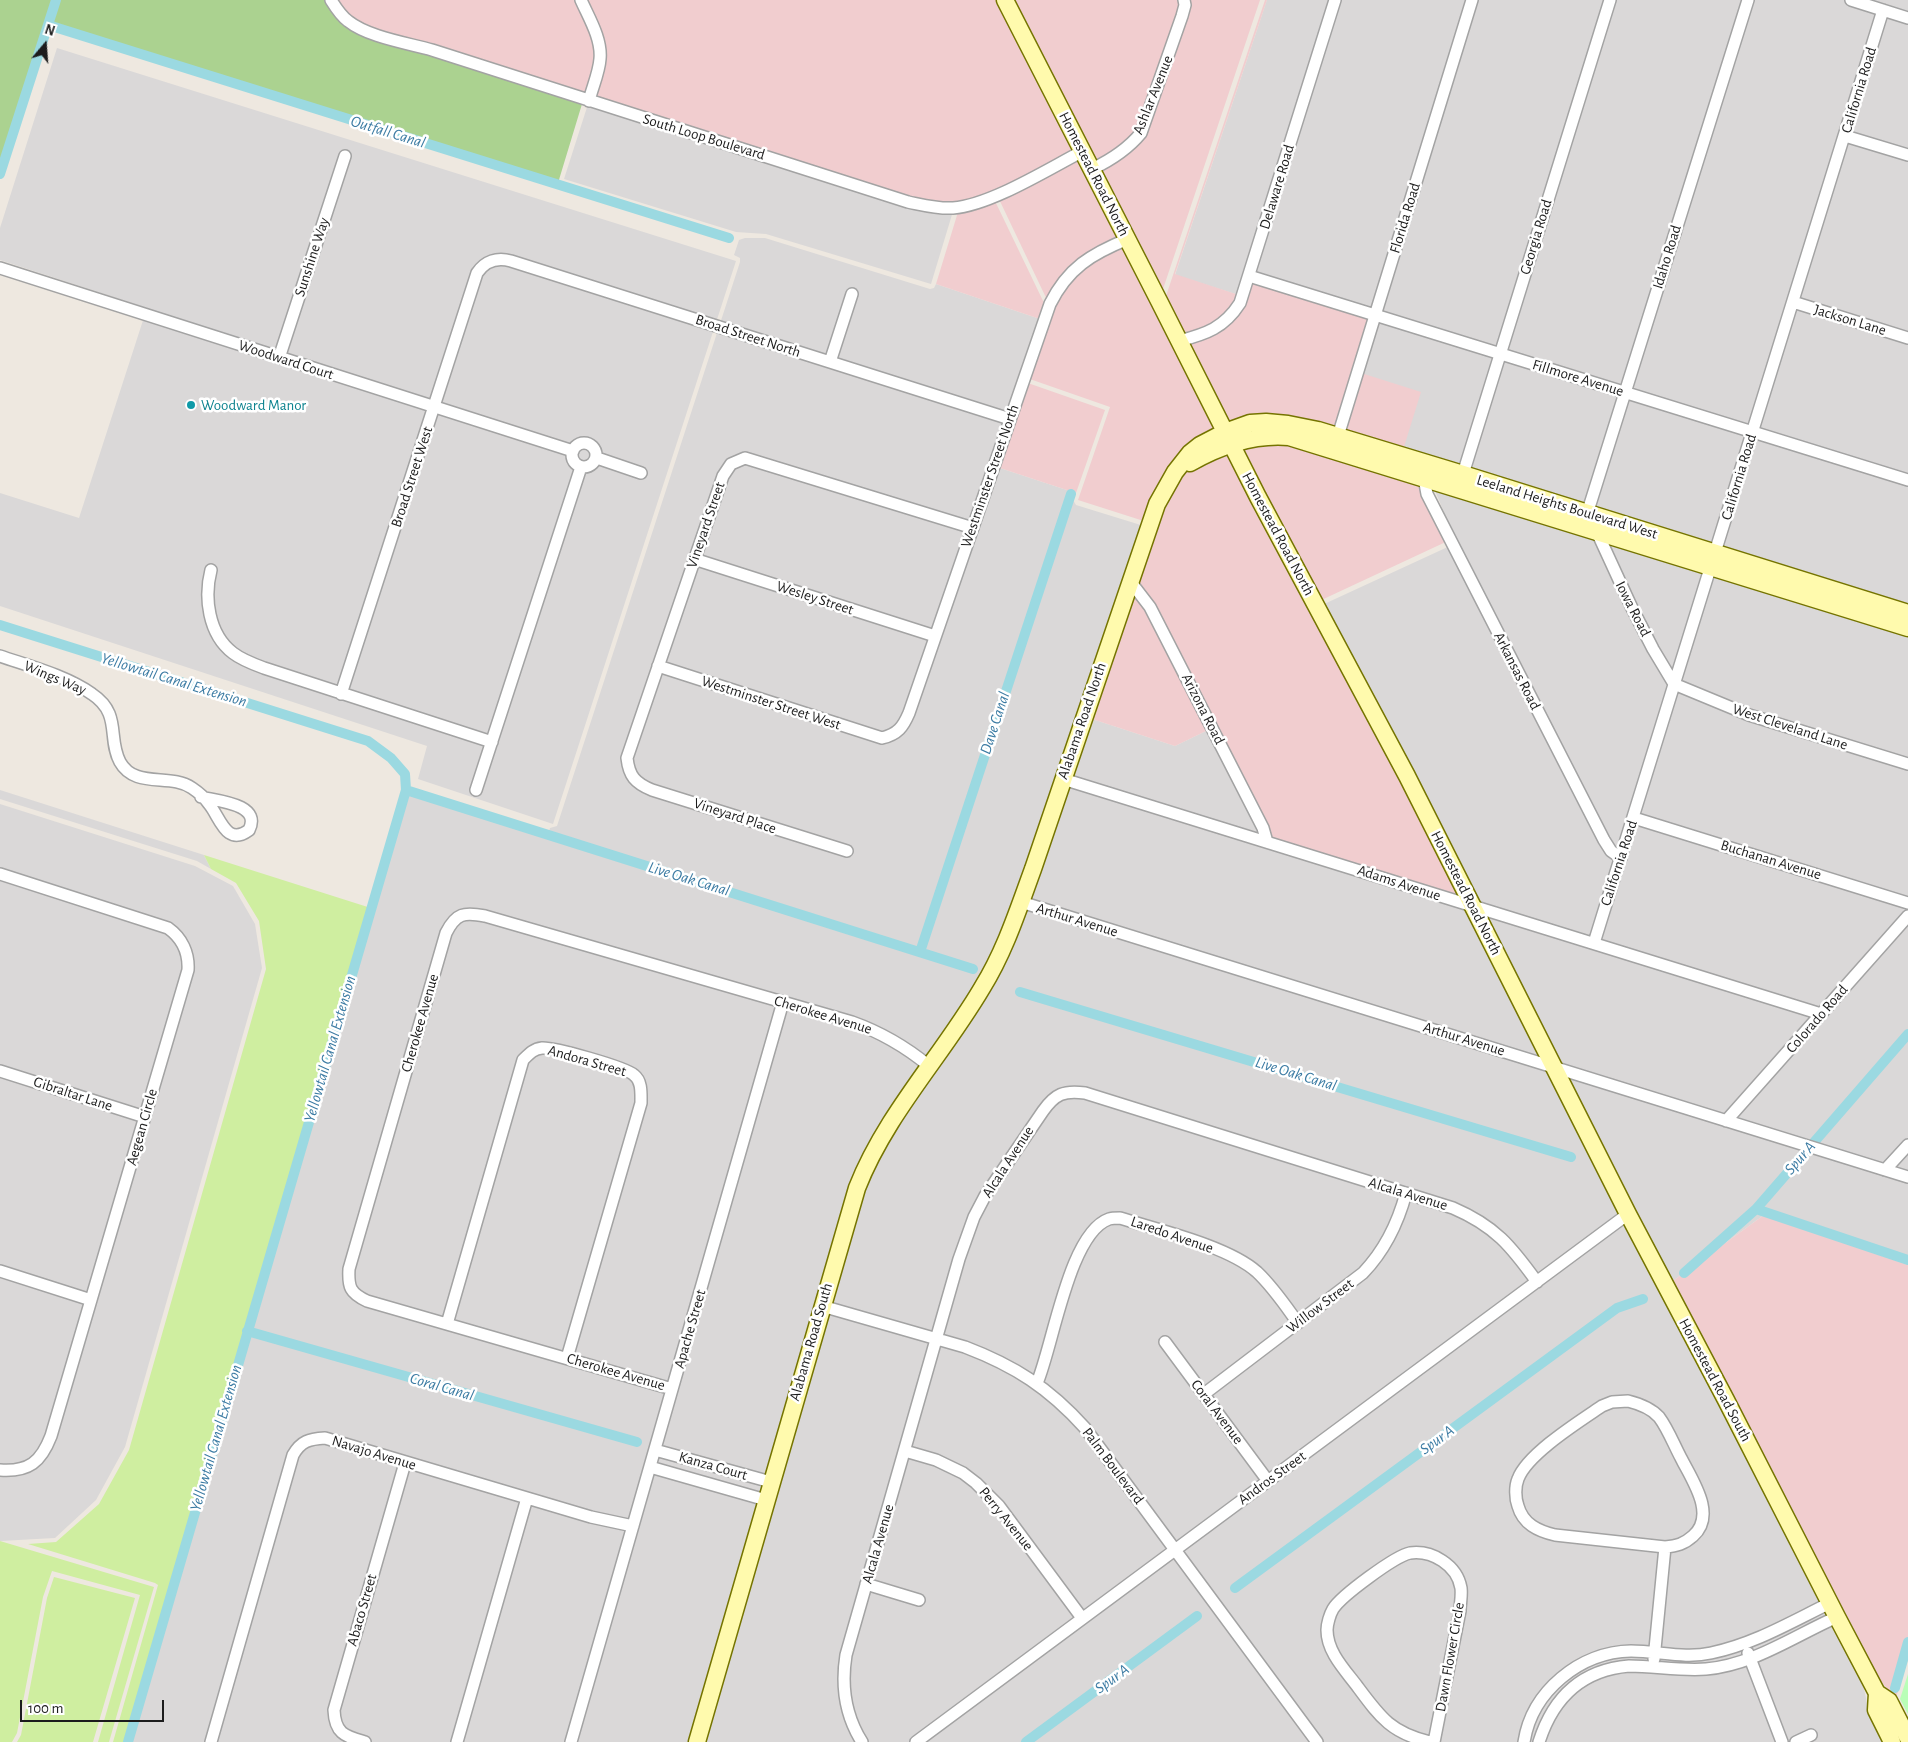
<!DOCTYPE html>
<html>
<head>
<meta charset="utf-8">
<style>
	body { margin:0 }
	#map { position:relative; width:1908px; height:1742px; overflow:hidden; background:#eee8e0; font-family:"Alegreya Sans",sans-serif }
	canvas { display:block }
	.north { position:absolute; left:20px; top:20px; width:50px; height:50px; -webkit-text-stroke:4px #fff; paint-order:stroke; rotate:18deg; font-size:14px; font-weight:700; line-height:20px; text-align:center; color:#1c1c1c }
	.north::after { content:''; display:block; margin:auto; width:18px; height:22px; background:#1c1c1c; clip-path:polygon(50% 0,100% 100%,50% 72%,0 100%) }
	.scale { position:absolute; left:20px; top:1700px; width:144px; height:22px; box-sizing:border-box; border:2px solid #1c1c1c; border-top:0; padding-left:6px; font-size:15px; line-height:18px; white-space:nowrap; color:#1c1c1c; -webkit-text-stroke:4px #fff; paint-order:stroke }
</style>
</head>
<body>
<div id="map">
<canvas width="1908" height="1742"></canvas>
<div class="north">N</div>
<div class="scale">100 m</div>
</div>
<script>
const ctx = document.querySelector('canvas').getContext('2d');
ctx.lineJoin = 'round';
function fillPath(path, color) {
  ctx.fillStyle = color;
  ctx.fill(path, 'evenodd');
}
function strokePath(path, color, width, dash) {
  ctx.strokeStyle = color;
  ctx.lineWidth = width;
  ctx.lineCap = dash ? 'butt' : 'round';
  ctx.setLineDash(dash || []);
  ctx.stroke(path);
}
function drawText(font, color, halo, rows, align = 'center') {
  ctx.font = font + ' "Alegreya Sans",sans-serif';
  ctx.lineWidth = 5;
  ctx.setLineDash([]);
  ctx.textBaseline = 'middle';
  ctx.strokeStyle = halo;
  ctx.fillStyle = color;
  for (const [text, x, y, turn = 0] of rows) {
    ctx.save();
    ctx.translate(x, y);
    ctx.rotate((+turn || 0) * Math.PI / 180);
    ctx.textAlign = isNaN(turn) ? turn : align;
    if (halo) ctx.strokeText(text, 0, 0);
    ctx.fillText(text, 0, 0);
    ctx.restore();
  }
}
fillPath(new Path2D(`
	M1267 0H1908V608L1403 450 1358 372 1245 297 1175 275Z
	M57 48 736 261 553 824 418 779 427 746 0 606V493L79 518 147 308 0 260V228Z
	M589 101 954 208 931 284 766 234 736 232 564 179Z
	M745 238H765L930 289 934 288 936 284 1040 319 997 467 1076 493 1073 500 1076 505 1144 526 1010 917 978 985 885 1120 691 1742H131L409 788 549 831 550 828 557 826 740 262V258L734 255 739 240Z
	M1433 486 1908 634V1265L1764 1215 1670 1283 1322 605 1452 545 1451 529Z
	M1089 718 1175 746 1208 730 1467 908 1861 1675 1867 1703 1887 1742H702L847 1235 877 1154 972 1014Z
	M0 790 204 855 211 869 197 861 0 799Z
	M0 804 195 866 233 886 255 924 262 968 125 1447 96 1500 55 1538 0 1541Z`), '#dad8d8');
fillPath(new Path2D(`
	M331 0H1260L1159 301 1231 445 1257 437 1424 478 1450 540 1315 603 1471 904 1267 842 1259 819 1130 581 1150 523 1078 500 1110 407 1024 377 1049 304 997 195 940 208 371 33Z
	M1265 0H1267L1175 274 1245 297 1253 273 1378 312 1358 372 1421 392 1403 450 1228 426 1165 299Z
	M995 201 1045 305 1040 319 936 284 958 212Z
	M1025 382 1105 410 1076 493 997 467Z
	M1132 591 1146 610 1208 730 1175 746 1089 718Z
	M1764 1215 1908 1265V1659L1896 1698 1899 1709 1890 1692 1870 1669 1670 1283Z`), '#f1cdcf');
fillPath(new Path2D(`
	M204 855 374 909 131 1742H113L158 1585 155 1583 28 1544 56 1542 99 1504 129 1450 266 969 259 921 236 883 211 869Z
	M0 1541 154 1587 109 1742H98L140 1595 52 1571 43 1597 17 1733 12 1742H0Z
	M54 1577 135 1598 93 1742H17L21 1735 47 1598Z`), '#cfeea0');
fillPath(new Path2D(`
	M0 0H325L336 16 430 55 582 104 558 183 52 22 0 179Z`), '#abd290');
fillPath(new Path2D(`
	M1908 1674V1714L1900 1699Z`), '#b9feb7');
strokePath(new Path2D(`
	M48 25 729 238
	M0 174 56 0
	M0 625 368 741 391 758 405 774 406 790 128 1742
	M406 790 973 969
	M920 952 1071 494
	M1020 992 1571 1157
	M1756 1209 1908 1260
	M1684 1273 1756 1209 1908 1034
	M247 1331 637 1442
	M1235 1588 1617 1308 1643 1299
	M1895 1688 1908 1642
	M1026 1742 1197 1616`), '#9bd9e1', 10);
const street = new Path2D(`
	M331 0C336 8 340 15 348 21 368 37 407 43 432 50L908 202C923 205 938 209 953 208 991 205 1048 169 1083 151
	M581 0C589 18 602 39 600 59 599 73 592 88 589 101
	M1851 0 1908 18
	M1845 136 1908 155
	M1092 169C1111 160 1127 150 1141 133L1182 16 1185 5 1184 0
	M0 268 573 451
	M1249 276 1908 480
	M1793 302 1908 338
	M1179 341C1206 334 1224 328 1240 303L1335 0
	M279 358 345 156
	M830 362 852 294
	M1338 436 1472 0
	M572 455a12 12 0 1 1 24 0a12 12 0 1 1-24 0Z
	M597 458 641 473
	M1463 474 1610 0
	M1424 478 1427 494 1604 840 1611 851 1621 858
	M1587 514 1748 0
	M1597 532 1631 606 1653 649 1674 684 1749 715 1908 764
	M694 559 935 636
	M211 570C204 597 208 634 233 653 242 660 253 664 264 668L492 742
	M1130 581 1150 607 1263 828 1267 842
	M0 656C29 666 67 676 92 694 122 714 107 738 120 762 135 789 170 773 192 788 198 792 205 798 209 804 220 817 226 847 249 830 262 804 218 801 201 797
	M658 666 882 738C898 734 903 727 909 713L1050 304C1068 268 1091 254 1128 239
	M341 694 477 273C485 261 497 257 511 261L1010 419
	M1063 779 1821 1014
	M476 790 581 467
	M1634 818 1908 903
	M847 851 652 790C635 783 629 776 627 758L723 476 731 464 745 458 973 528
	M0 874 168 928C182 938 189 953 188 970L51 1436C41 1462 29 1472 0 1470
	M1021 902 1908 1177
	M1594 943 1883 10
	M0 1071 145 1117
	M1726 1121 1908 916
	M1885 1170 1908 1145
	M0 1271 91 1300
	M822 1306 965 1347C1015 1366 1049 1388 1085 1428L1317 1742
	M447 1324 523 1060C529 1054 533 1049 542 1048 553 1047 625 1067 634 1075 642 1081 641 1093 641 1103L567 1358
	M1165 1342 1268 1481
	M1037 1383C1053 1346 1069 1233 1109 1219 1112 1218 1117 1218 1120 1218 1158 1230 1228 1246 1257 1272 1273 1287 1285 1305 1298 1323
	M672 1389 367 1301C350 1293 348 1287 349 1269L446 933C456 913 464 912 485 916L852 1022C880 1032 906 1047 929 1066
	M1204 1394 1363 1273C1385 1250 1398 1223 1406 1193
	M1628 1401C1640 1404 1651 1408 1659 1417 1668 1429 1674 1445 1681 1458 1692 1480 1717 1515 1693 1536 1684 1544 1677 1546 1665 1547L1555 1535C1538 1531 1523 1524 1518 1506 1515 1498 1515 1486 1518 1479 1527 1454 1580 1421 1602 1406L1612 1402Z
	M655 1450 771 1482
	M905 1451 936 1460 963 1473 976 1483 999 1506 1082 1618
	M650 1467 766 1500
	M866 1584 919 1600
	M1748 1653 1782 1742
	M1654 1659 1665 1547
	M211 1742 293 1455C301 1441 309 1439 325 1438L591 1517 633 1526
	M365 1742C345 1736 335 1734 334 1710L405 1463
	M457 1742 527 1498
	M571 1742 783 1002
	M862 1742C845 1715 841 1686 846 1655L959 1259 974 1217 985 1196 1043 1111C1055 1094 1064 1090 1085 1093L1453 1208C1495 1226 1511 1246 1537 1282
	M916 1742 1628 1214
	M1430 1742C1391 1733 1380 1717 1357 1686 1345 1670 1327 1652 1327 1630 1327 1624 1330 1614 1333 1609 1341 1596 1395 1556 1410 1553 1432 1550 1457 1565 1461 1588 1462 1596 1460 1604 1460 1611L1434 1742
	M1524 1742C1532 1691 1580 1652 1631 1651 1658 1651 1685 1659 1711 1653 1754 1644 1791 1622 1830 1603
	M1539 1742C1553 1698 1581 1670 1629 1666 1655 1666 1680 1671 1706 1669 1753 1665 1794 1636 1837 1617
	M1796 1742 1811 1735`);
const secondary = new Path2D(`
	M1005 0 1159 301 1258 497 1407 776 1628 1214 1726 1400 1837 1617 1877 1693 1889 1701 1908 1738
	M1190 463C1220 446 1255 434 1289 437L1908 628
	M1877 1693 1876 1710 1892 1742
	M697 1742 857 1188C886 1114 942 1056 982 988 1005 951 1018 910 1033 869L1157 504 1175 472 1190 453 1200 445 1225 432 1250 423 1266 422 1288 424 1318 430 1463 474 1908 613`);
strokePath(street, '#a3a3a3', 14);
strokePath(secondary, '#757400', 19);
strokePath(street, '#fff', 11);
strokePath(secondary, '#fffaad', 16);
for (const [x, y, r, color] of [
	[191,405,5,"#0f9aa8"]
]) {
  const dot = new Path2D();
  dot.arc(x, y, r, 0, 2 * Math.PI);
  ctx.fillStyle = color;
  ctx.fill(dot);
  strokePath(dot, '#fff', 2);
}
drawText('15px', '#1c1c1c', '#fff', [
	["California Road",1859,90,-73],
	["Ashlar Avenue",1153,95,-68],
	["South Loop Boulevard",704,137,17],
	["Homestead Road North",1094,174,63],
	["Delaware Road",1277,187,-73],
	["Florida Road",1405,218,-73],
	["Georgia Road",1536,237,-73],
	["Sunshine Way",312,257,-72],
	["Idaho Road",1667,257,-73],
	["Jackson Lane",1850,320,17],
	["Broad Street North",748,336,18],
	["Woodward Court",286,360,18],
	["Fillmore Avenue",1578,378,17],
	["Westminster Street North",990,476,-71],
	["Broad Street West",412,477,-72],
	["California Road",1739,477,-73],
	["Leeland Heights Boulevard West",1567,507,17],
	["Vineyard Street",706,525,-71],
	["Homestead Road North",1278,534,62],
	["Wesley Street",815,598,18],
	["Iowa Road",1633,609,63],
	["Arkansas Road",1517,671,63],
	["Wings Way",55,678,23],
	["Westminster Street West",771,703,18],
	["Arizona Road",1203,709,63],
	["Alabama Road North",1082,721,-71],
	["West Cleveland Lane",1790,727,18],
	["Vineyard Place",735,816,18],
	["Buchanan Avenue",1771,860,17],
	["California Road",1619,863,-72],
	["Adams Avenue",1399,883,18],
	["Homestead Road North",1466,893,63],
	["Arthur Avenue",1077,920,17],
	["Cherokee Avenue",823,1015,17],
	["Colorado Road",1817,1019,-49],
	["Cherokee Avenue",420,1023,-74],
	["Arthur Avenue",1464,1039,17],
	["Andora Street",587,1061,16],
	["Gibraltar Lane",73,1094,18],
	["Aegean Circle",142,1127,-74],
	["Alcala Avenue",1008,1162,-57],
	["Alcala Avenue",1408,1194,17],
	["Laredo Avenue",1172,1235,19],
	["Willow Street",1320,1306,-37],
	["Apache Street",690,1329,-74],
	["Alabama Road South",811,1342,-74],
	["Cherokee Avenue",616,1372,16],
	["Homestead Road South",1715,1380,62],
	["Coral Avenue",1217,1412,53],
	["Navajo Avenue",374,1453,17],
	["Kanza Court",713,1466,16],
	["Palm Boulevard",1113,1466,53],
	["Andros Street",1272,1478,-36],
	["Perry Avenue",1006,1519,51],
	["Alcala Avenue",878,1544,-74],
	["Abaco Street",362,1610,-74],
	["Dawn Flower Circle",1450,1657,-80]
]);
drawText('15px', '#0d838f', '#fff', [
	["Woodward Manor",201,405]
], 'left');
drawText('italic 16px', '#3b7ba3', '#fff', [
	["Outfall Canal",388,132,17],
	["Yellowtail Canal Extension",174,680,17],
	["Dave Canal",995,723,-72],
	["Live Oak Canal",689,879,17],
	["Yellowtail Canal Extension",330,1049,-74],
	["Live Oak Canal",1296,1074,17],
	["Spur A",1800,1158,-49],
	["Coral Canal",442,1387,16],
	["Yellowtail Canal Extension",216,1438,-74],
	["Spur A",1437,1440,-36],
	["Spur A",1112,1679,-36]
]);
</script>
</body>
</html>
